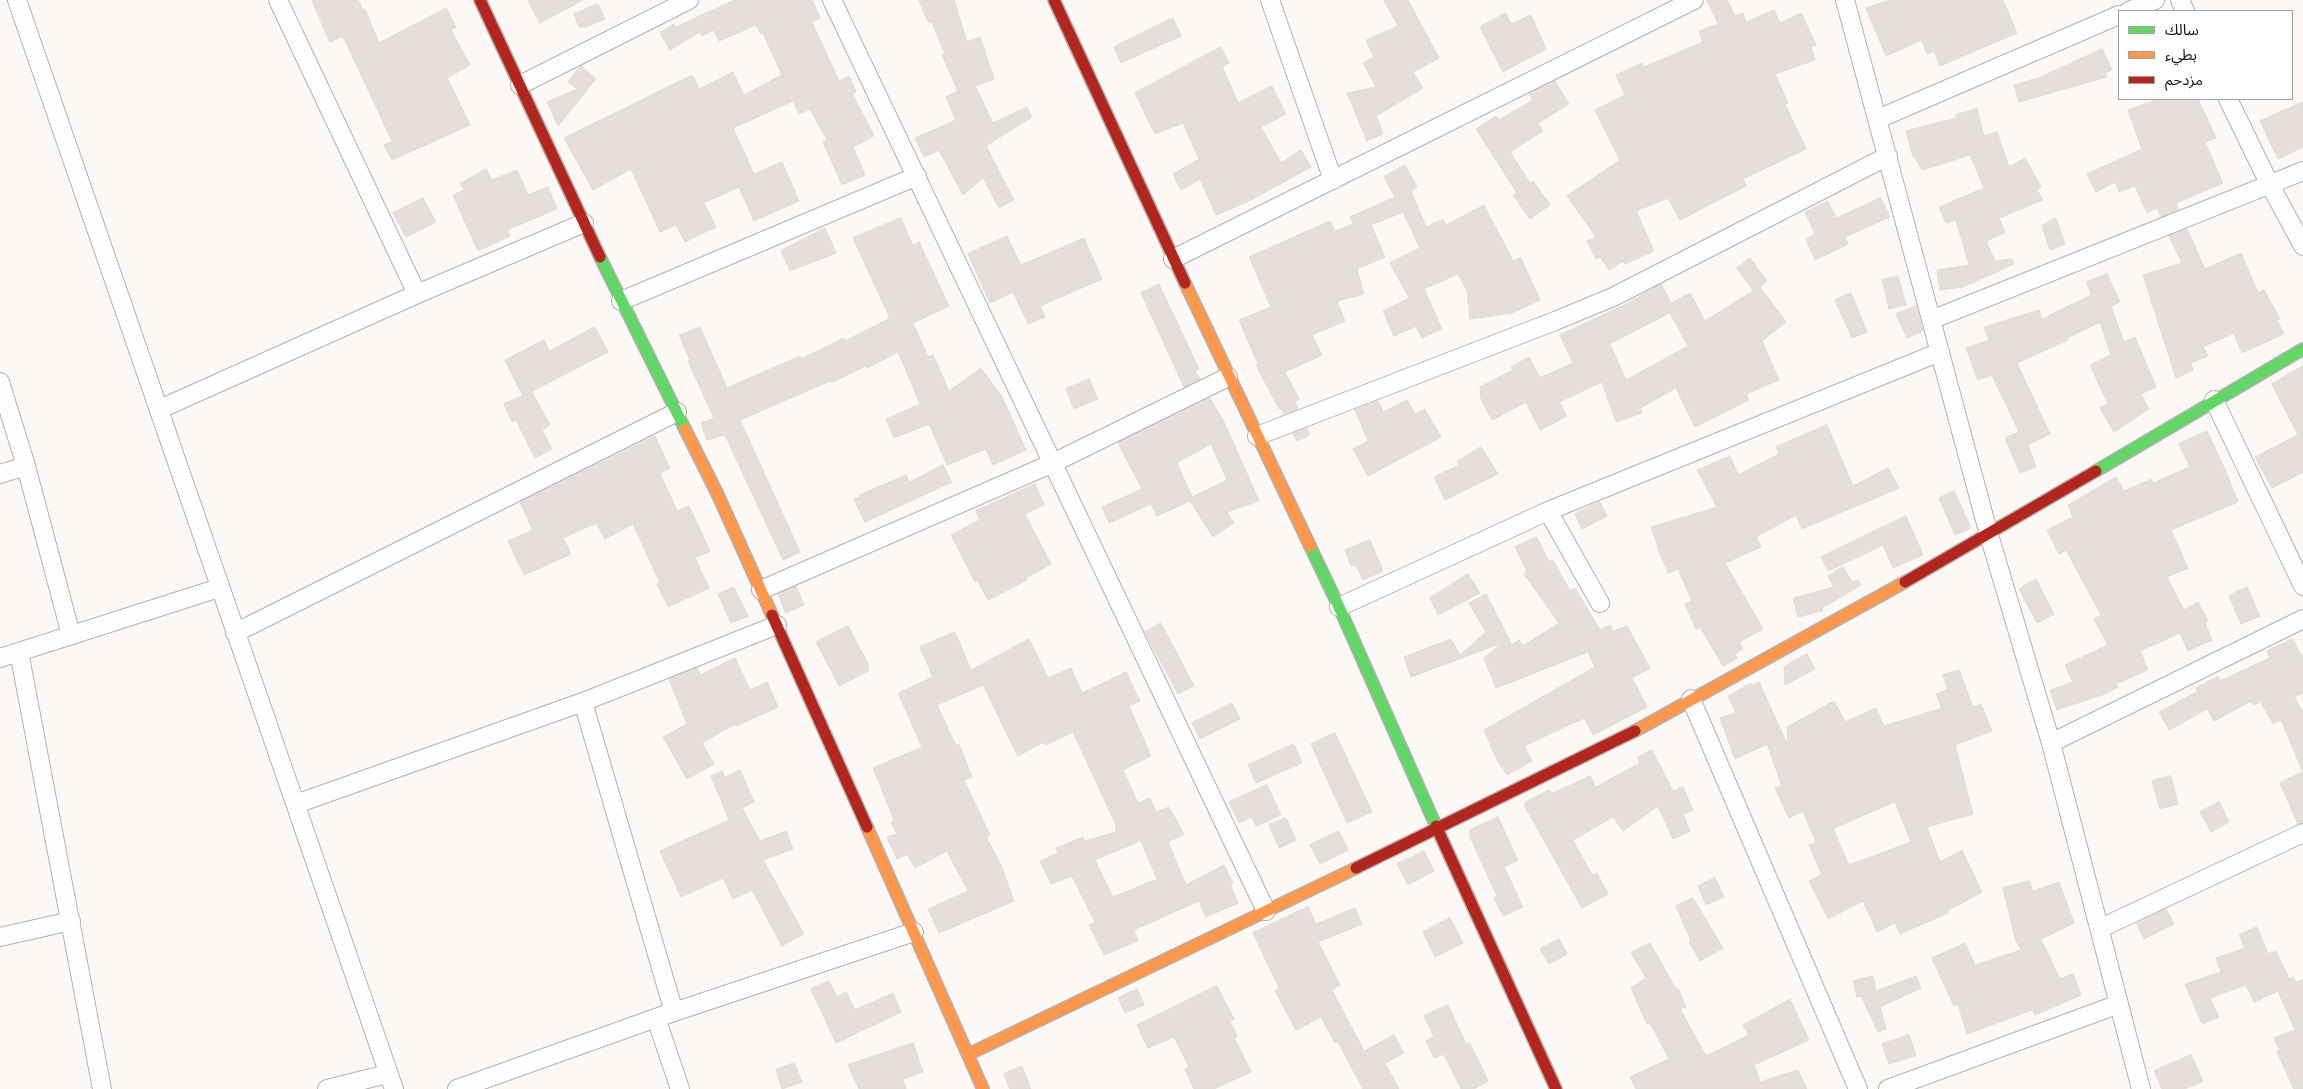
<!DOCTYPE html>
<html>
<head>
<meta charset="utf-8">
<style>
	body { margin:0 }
	#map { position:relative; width:2303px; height:1089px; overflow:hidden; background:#fcf8f6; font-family:"DM Sans","Noto Sans Arabic",sans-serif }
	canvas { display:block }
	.legend { position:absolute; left:2118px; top:10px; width:175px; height:90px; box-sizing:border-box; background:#fff; border:1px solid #a3a1a0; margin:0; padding:6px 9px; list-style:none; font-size:15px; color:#191311 }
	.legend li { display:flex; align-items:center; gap:10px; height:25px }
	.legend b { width:25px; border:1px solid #a3a1a0 }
</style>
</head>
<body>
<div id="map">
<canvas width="2303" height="1089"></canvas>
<ul class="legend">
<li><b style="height:6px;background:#63d668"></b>سالك</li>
<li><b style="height:6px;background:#ff974d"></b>بطيء</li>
<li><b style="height:6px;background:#b3261e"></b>مزدحم</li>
</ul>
</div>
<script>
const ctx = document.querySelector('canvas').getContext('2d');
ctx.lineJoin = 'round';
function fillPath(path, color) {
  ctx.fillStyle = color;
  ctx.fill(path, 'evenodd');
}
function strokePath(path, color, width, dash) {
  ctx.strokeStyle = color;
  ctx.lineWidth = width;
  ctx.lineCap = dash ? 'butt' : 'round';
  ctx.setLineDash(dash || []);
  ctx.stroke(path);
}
const building = new Path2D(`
	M312 0H358L363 10 365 9 379 43 446 8 456 27 451 30 470 65 447 78 470 125 392 160 384 145 392 141 343 36 330 42Z
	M528 0H583L540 23Z
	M735 0H812L820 18 812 22 839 81 849 76 856 92 852 93 874 136 853 147 865 175 842 185 823 142 827 140 810 109 799 114 793 101 733 128 754 174 782 162 799 201 754 221 739 187 704 203 716 227 685 242 676 225 660 232 631 169 593 190 564 138 692 75 699 89 733 72 744 95 782 75 763 33 761 34 756 25 719 41 714 30 702 36 700 32 670 50 660 33 674 24 675 27Z
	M919 0H954L967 42 980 37 994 79 975 86 993 123 1027 107 1032 117 986 146 1014 200 999 208 983 178 963 195 939 150 924 157 915 138 956 120 946 97 958 91 942 55 945 54 932 22 929 23Z
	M1384 0H1408L1439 58 1413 72 1423 88 1376 116 1383 134 1367 141 1347 93 1376 87 1363 63 1374 57 1366 40 1398 26Z
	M1707 0H1727L1735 16 1743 13 1746 22 1774 10 1780 23 1801 13 1816 45 1811 47 1815 60 1775 74 1788 103 1785 104 1806 149 1743 179 1746 186 1680 220 1668 198 1636 211 1654 251 1625 264 1623 261 1609 270 1600 257 1596 259 1587 241 1596 237 1567 196 1620 160 1595 110 1625 95 1616 75 1642 63 1644 67 1703 42 1699 31 1718 24Z
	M1892 0H2003L2017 33 1940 66 1934 51 1927 54 1922 40 1886 56 1866 8Z
	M598 4 605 19 586 27H579L574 14Z
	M1506 13 1511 24 1531 15 1546 49 1503 72 1480 27Z
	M1173 18 1181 36 1121 63 1114 47Z
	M1221 47 1229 63 1222 66 1238 103 1272 86 1286 114 1261 127 1281 163 1301 150 1311 167 1249 201 1216 215 1200 179 1181 190 1173 174 1199 159 1183 123 1155 134 1135 93Z
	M2102 49 2112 70 2105 73 2107 77 2019 102 2014 85 2041 77Z
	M581 66 596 79 558 126 547 102 577 89 568 82Z
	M1555 81 1569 104 1538 123 1543 131 1510 152 1530 183 1533 181 1550 205 1530 219 1513 195 1517 193 1476 129 1496 116 1499 120 1533 100 1529 94Z
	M2160 99H2198L2216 138 2205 142 2223 183 2176 203 2178 209 2161 217 2157 208 2147 213 2135 186 2119 192 2115 182 2096 192 2087 174 2142 149 2128 110Z
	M2303 102V147L2278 159 2260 121Z
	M1977 109 1984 136 1997 132 2009 167 2025 158 2041 187 2037 190 2043 200 1999 218 2005 233 1986 241 1995 261 2012 259 2014 264 1963 287 1940 290 1937 270 1969 265 1956 220 1946 223 1939 207 1984 188 1970 155 1922 170 1915 157H1913L1906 131 1956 118V115Z
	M1405 165 1417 187 1411 191 1426 227 1443 219 1446 225 1484 205 1513 261 1521 258 1540 300 1512 313 1470 319 1467 291 1458 274 1424 289 1442 329 1422 338 1416 326 1394 336 1383 311 1409 298 1390 263 1420 248 1403 212 1371 225 1385 257 1357 269 1364 294 1337 301 1345 321 1312 335 1322 355 1285 372 1299 399 1295 401 1298 409 1284 414 1280 408 1279 409 1256 365 1258 364 1239 320 1271 307 1249 257 1330 221 1335 231 1353 224 1350 217 1395 197 1384 177Z
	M486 169 492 180 517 170 528 195 548 187 557 209 507 230 510 236 478 251 453 195 464 190 460 184Z
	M423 198 436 222 406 237 393 213Z
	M1881 198 1890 217 1845 237 1848 244 1815 260 1806 239 1815 234 1805 212 1828 201 1836 218Z
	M901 218 913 246 919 242 949 306 913 323 928 357 933 355 949 391 981 368 1002 397 1026 450 993 465 986 449 947 465 929 424 894 438 886 419 920 404 898 352 867 368 866 366 831 383 830 381 740 420 800 552 783 560 725 435 707 440 701 423 714 418 688 361 690 360 679 335 700 327 727 388 800 356 801 359 844 338 845 341 890 318 853 238Z
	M2056 218 2065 244 2050 250 2042 226Z
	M825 228 836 253 790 271 781 251Z
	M2187 229 2205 269 2241 253 2258 293 2264 290 2280 319 2277 320 2284 334 2242 353 2234 333 2203 347 2208 356 2191 363 2193 370 2176 378 2143 275 2182 263 2169 236Z
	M1007 236 1021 265 1084 238 1102 279 1040 306 1045 317 1028 324 1013 292 990 303 968 254Z
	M1750 258 1767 281 1755 290 1760 287 1786 322 1762 341 1779 380 1746 394 1749 400 1695 427 1676 388 1640 408 1642 413 1616 422 1602 382 1559 402 1567 416 1540 430 1526 402 1492 420 1481 399 1480 387 1513 370 1511 367 1529 357 1540 378 1573 363 1560 335 1626 304 1661 284 1671 303 1690 293 1705 321 1753 291 1737 268ZM1670 313 1688 346 1626 380 1610 344Z
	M2107 274 2120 302 2111 306 2124 342 2135 337 2156 387 2141 394 2149 409 2114 432 2100 408 2108 404 2090 365 2111 355 2100 322 2067 338 2068 340 2017 363 2050 434 2028 445 2036 467 2020 473 2005 438 2019 432 1992 375 1978 380 1966 348 1989 340 1984 327 2039 310 2042 319 2091 295 2087 282Z
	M1898 276 1906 305 1889 309 1882 280Z
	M1159 284 1199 369 1195 371 1200 379 1184 387 1141 293Z
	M1851 293 1867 332 1852 338 1835 300Z
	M1916 306 1923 331 1907 338 1896 314Z
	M595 327 608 352 523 396 505 360 544 340 549 351Z
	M2303 366V472L2272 488 2255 457 2298 435 2272 384Z
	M1089 379 1098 399 1074 409 1066 389Z
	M532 392 550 425 542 430 552 449 535 458 516 420 512 422 504 404Z
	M1210 398 1224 422 1259 501 1227 512 1234 523 1213 537 1190 501 1157 516 1151 504 1109 523 1102 507 1142 489 1118 443ZM1211 444 1227 480 1192 497 1177 463Z
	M1407 400 1415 414 1425 409 1441 437 1368 476 1353 449 1368 441 1355 410 1378 401 1383 412Z
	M1827 425 1853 486 1888 468 1899 488 1802 529 1796 515 1756 537 1761 547 1725 563 1763 629 1739 642 1743 649 1735 654 1737 658 1723 666 1700 627 1696 629 1685 604 1692 601 1678 569 1668 573 1657 546H1658L1651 527 1717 507 1697 470 1730 456 1738 475 1779 454 1776 447Z
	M1307 428 1310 435 1297 441 1293 434Z
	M2207 431 2227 474 2238 502 2171 530 2188 568 2167 577 2184 610 2198 602 2208 621 2205 623 2212 640 2188 651 2180 633 2140 651 2148 670 2116 684 2118 687 2102 695 2057 710 2050 690 2073 682 2065 665 2108 645 2094 619 2101 615 2066 550 2059 554 2047 530 2073 517 2068 505 2116 477 2124 491 2152 479 2153 483 2190 467 2179 444Z
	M655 436 670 468 660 473 677 511 689 506 710 551 695 558 709 588 668 607 657 584 660 583 633 524 605 539 596 523 563 538 571 554 524 575 508 541 533 530 520 502Z
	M1481 447 1498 474 1445 500 1434 477 1459 465 1457 462Z
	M943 465 952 482 865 522 854 499 860 497 859 495 906 475 909 482Z
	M1035 484 1044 505 1025 514 1051 564 1026 578 1027 580 988 600 977 580 975 582 951 535 980 520 976 511Z
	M1954 491 1971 528 1955 535 1939 498Z
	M1600 502 1607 516 1582 529 1575 514Z
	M1906 516 1923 555 1893 568 1883 545 1828 571 1821 557Z
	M1537 537 1549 562 1553 560 1570 591 1575 588 1600 630 1610 625 1613 631 1627 626 1650 668 1632 678 1647 707 1593 735 1584 718 1524 746 1532 761 1507 775 1497 760 1484 730 1595 667 1588 652 1496 688 1484 658 1502 643 1411 677 1404 657 1451 639 1460 655 1486 632 1469 603 1486 594 1512 645 1519 640 1523 646 1559 623 1524 574 1527 572 1515 547Z
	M1370 540 1383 571 1363 580 1356 565 1351 566 1345 550Z
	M1843 567 1852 582 1858 580 1861 585 1822 608V611L1798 617 1793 598 1834 587 1828 576Z
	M1468 574 1480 593 1438 615 1430 598Z
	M2036 579 2054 614 2037 623 2019 589Z
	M796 586 804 605 786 613 778 594Z
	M734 587 748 616 731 623 718 594Z
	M2247 587 2260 616 2241 624 2229 596Z
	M1161 623 1194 686 1178 694 1145 632Z
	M848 626 868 664V671L839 686 816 642Z
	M955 632 971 670 1029 639 1048 678 1071 668 1082 693 1126 672 1140 701 1129 706 1151 756 1123 770 1138 803 1150 798 1156 812 1169 807 1184 834 1168 842 1186 885 1224 865 1233 883 1230 884 1238 903 1206 917 1199 901 1134 930 1138 941 1104 955 1089 925 1095 922 1072 876 1051 884 1040 861 1058 853 1056 848 1083 837 1085 841 1116 832 1115 828 1117 827 1073 732 1046 745 1044 742 1018 756 983 685 937 705 956 746 959 744 972 777 964 780 990 835 986 837 1001 865 1014 901 939 933 928 909 968 891 947 851 915 868 907 854 897 859 887 837 897 834 891 822 894 820 873 768 922 747 898 693 933 677 920 647ZM1141 841 1157 879 1113 897 1095 860Z
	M2293 639 2303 659V693L2294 697 2303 713V772L2281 720 2273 724 2261 702 2253 705 2251 701 2214 721 2207 709 2169 730 2159 712 2198 691 2196 688 2218 676 2220 681 2270 658 2267 651Z
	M1807 654 1815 669 1785 685 1784 667Z
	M735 658 750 690 767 682 778 707 736 726 735 724 702 743 714 764 687 779 663 737 687 724 669 679 697 668 700 675Z
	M1959 670 1973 707 1981 704 1992 731 1955 745 1973 814 1927 827 1940 862 1962 850 1982 892 1947 911 1948 913 1900 934 1895 923 1877 932 1863 901 1828 919 1809 881 1822 875 1809 845 1816 842 1803 811 1789 818 1775 788 1782 786 1767 744 1735 759 1720 718 1736 713 1728 696 1751 683 1752 686 1759 682 1788 746 1787 727 1834 701 1845 722 1876 708 1884 726 1942 708 1936 694 1948 689 1943 675ZM1895 802 1911 842 1849 865 1833 829Z
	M1232 703 1240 719 1200 739 1192 723Z
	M1335 733 1372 812 1347 823 1311 744Z
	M1294 744 1302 763 1256 783 1248 765Z
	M1652 750 1673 791 1683 787 1693 810 1683 814 1690 831 1673 839 1658 806 1623 831 1613 817 1573 840 1592 875 1597 873 1608 894 1582 908 1524 805 1526 804 1525 802 1549 790 1551 794 1590 776 1596 787 1640 763 1637 758Z
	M740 770 754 802 742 808 760 841 786 831 793 849 763 860 804 934 782 946 752 890 733 899 723 878 681 897 660 851 729 820 711 776 722 771 725 777Z
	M2303 772V823L2298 824 2280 783Z
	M2171 776 2178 804 2160 809 2152 781Z
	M1267 785 1281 815 1256 826 1252 817 1239 823 1229 802Z
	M2219 802 2229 822 2211 832 2200 812Z
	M1498 817 1518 860 1504 867 1523 907 1503 916 1494 898 1497 896 1470 837V830Z
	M1286 818 1296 840 1279 848 1269 825Z
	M1339 831 1348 850 1320 864 1310 845Z
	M1424 851 1434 871 1408 885 1397 864Z
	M1715 878 1724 897 1706 905 1698 886Z
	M2029 881 2033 891 2059 882 2074 923 2041 939 2060 979 2073 974 2081 995 2035 1015 2032 1010 1967 1034 1958 1004 1954 1006 1932 958 1965 943 1975 965 2021 950 2015 938 2003 888Z
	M1693 898 1723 948 1700 961 1689 942 1691 941 1676 906Z
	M1308 907 1316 924 1355 908 1362 924 1318 942 1340 985 1332 990 1364 1051 1394 1035 1404 1053 1385 1063 1399 1089H1363L1338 1042 1335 1043 1321 1017 1296 1030 1275 991 1279 988 1253 933Z
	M2166 909 2174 924 2144 939 2137 924Z
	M1450 918 1463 943 1435 957 1423 932Z
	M2257 927 2268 954 2276 951 2289 979 2293 977 2296 983 2303 979V1089H2294L2277 1052 2280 1051 2274 1038 2295 1030 2278 991 2254 1002 2246 985 2210 998 2219 1017 2202 1024 2185 984 2221 972 2216 958 2245 948 2239 935Z
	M1559 939 1567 954 1549 964 1540 949Z
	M1650 943 1676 989 1678 988 1686 1007 1680 1009 1706 1056 1749 1035 1743 1025 1790 999 1809 1040 1754 1065 1760 1082 1798 1070 1807 1089H1636L1630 1077 1669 1059 1650 1023 1647 1024 1631 988 1646 978 1631 953Z
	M1873 976 1876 991 1916 976 1921 988 1880 1007 1886 1029 1878 1032 1861 996 1857 997 1853 981Z
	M829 981 837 997 846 992 855 1010 893 993 901 1012 836 1043 811 989Z
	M1217 986 1234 1019 1230 1022 1237 1036 1234 1037 1251 1072 1214 1089H1194L1185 1069 1189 1067 1174 1037 1148 1048 1137 1025Z
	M1137 989 1144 1005 1125 1013 1118 998Z
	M1448 1005 1466 1044 1470 1043 1488 1081 1474 1089H1461L1444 1054 1434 1058 1426 1041 1434 1037 1424 1016Z
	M1909 1035 1916 1056 1889 1064 1882 1044Z
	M913 1043 923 1072 903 1079 906 1089H859L848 1065Z
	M2191 1055 2203 1081 2185 1089H2162L2154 1071Z
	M794 1063 802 1082 782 1089 776 1070Z
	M1022 1066 1031 1089H1010L1004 1074Z`);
fillPath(building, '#e6deda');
strokePath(building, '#dfdad8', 1);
const street = new Path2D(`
	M17 0 394 1089
	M278 0 417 294
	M832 0 1266 911
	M1270 0 1333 180
	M1845 0 1989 535 2051 743 2141 1089
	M2180 0 2185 11
	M2129 11 2155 0
	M520 85 689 0
	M2228 99 2270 185 2303 246
	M1878 119 2119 15
	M1173 259 1694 0
	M621 301 917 176
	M1931 320 2303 171
	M0 382 26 466 71 635
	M2214 400 2303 586
	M160 409 417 294 584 223
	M1257 436 1555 321 1613 297 1888 156
	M0 474 26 466
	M1548 511 1600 603
	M761 590 1053 463 1228 377
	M1339 607 1548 511 1940 352
	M235 633 677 412
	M19 652 102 1089
	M0 658 219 588
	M1691 699 1858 1089
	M583 702 674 1012
	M2051 743 2303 619
	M296 804 583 702 777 625
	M2101 928 2303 833
	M0 937 71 921
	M656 1018 680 1089
	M327 1089 387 1074
	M457 1089 656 1018 914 932
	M1888 1089 2119 1004`);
const fast = new Path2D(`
	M600 257 685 429
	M2096 471 2303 349
	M1310 546 1339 607 1436 826`);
const slow = new Path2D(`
	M1185 283 1310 546
	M685 429 717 493 772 615
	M1635 731 1905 582
	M867 827 983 1089
	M969 1054 1356 868`);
const jam = new Path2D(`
	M480 0 600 257
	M1054 0 1185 283
	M1905 582 2096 471
	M772 615 867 827
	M1436 826 1556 1089
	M1356 868 1635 731`);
strokePath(street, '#b4b0ae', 20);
strokePath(fast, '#b4b0ae', 14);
strokePath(slow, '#b4b0ae', 14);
strokePath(jam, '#b4b0ae', 14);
strokePath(street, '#fffefe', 18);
strokePath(fast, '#63d668', 11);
strokePath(slow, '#ff974d', 11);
strokePath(jam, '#b3261e', 11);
</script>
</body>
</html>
